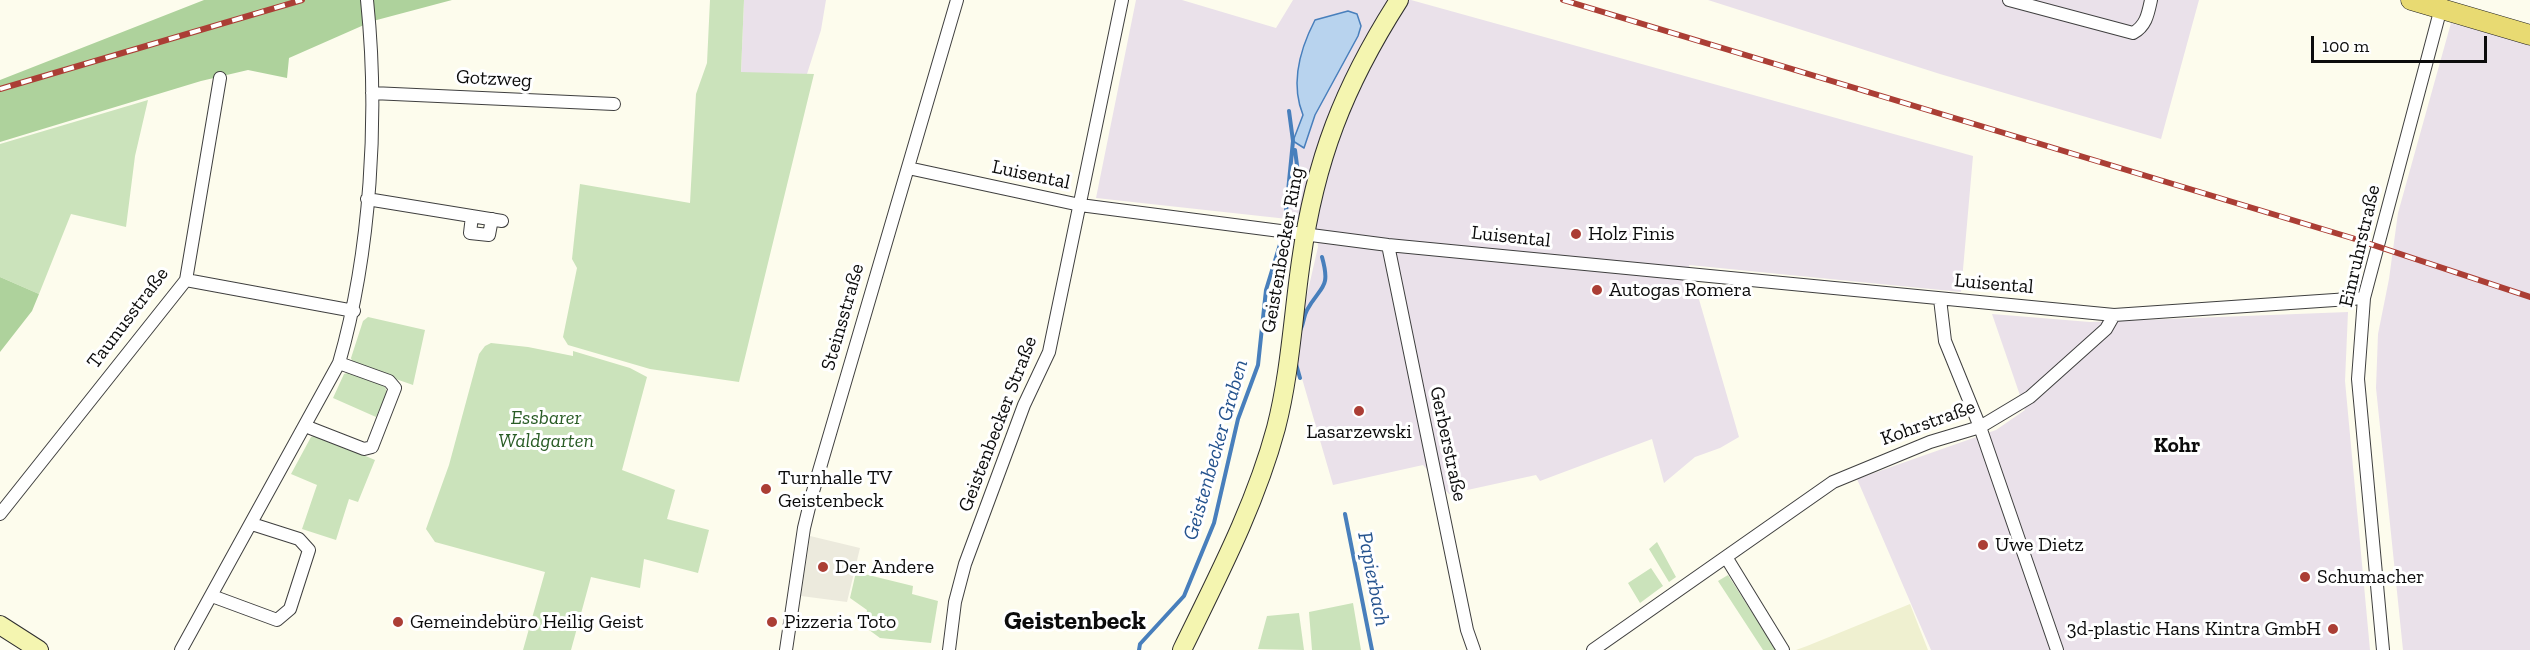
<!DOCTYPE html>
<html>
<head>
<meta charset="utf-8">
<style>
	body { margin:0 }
	#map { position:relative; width:2530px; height:650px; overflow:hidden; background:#fdfced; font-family:"Zilla Slab",serif }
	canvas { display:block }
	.scale { position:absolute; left:2311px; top:36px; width:176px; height:27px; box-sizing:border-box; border:3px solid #0c0c0c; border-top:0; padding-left:8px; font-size:18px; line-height:21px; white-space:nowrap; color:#0c0c0c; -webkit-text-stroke:4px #fff; paint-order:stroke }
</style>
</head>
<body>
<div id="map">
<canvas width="2530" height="650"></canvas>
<div class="scale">100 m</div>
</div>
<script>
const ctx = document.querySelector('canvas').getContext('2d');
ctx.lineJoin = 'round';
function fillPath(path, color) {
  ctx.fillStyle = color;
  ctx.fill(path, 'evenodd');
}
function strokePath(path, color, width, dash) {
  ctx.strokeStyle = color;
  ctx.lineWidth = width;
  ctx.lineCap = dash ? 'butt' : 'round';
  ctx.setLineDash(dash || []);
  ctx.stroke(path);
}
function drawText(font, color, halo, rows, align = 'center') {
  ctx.font = font + ' "Zilla Slab",serif';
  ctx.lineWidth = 6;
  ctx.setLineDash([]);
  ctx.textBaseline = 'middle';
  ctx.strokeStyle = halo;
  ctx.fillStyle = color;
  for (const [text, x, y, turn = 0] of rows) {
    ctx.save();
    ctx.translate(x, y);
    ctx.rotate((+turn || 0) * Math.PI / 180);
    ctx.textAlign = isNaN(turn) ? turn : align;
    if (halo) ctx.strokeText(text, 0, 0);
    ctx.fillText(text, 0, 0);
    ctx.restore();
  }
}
fillPath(new Path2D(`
	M744 0H826L821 30 807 74 741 73Z
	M1136 0H1182L1276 28 1293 0H1411L1973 156 1961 292 1689 265 1739 437 1720 448 1695 457 1664 483 1652 439 1540 481 1536 475 1449 494 1423 465 1333 485 1294 351 1318 247 1315 222 1096 198Z
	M1708 0H2199L2161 139 1940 74Z
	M2451 23 2530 44V650H2403L2376 388 2378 334 2389 279 2398 213Z
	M2348 312 2345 381 2370 650H1931L1857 479 1996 430 2025 410 1992 314 2090 322Z`), '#eae1ea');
fillPath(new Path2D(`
	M1910 604 1928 650H1796L1807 646Z`), '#eff0d0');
fillPath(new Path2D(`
	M710 0H744L741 72 814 74 739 382 650 369 568 345 563 337 577 268 572 259 580 184 690 203 696 94 707 63Z
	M148 100 135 156 126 227 71 214 39 294 0 277V144Z
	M368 317 425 330 413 385 353 364 351 358 363 321Z
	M491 343 528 347 573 356V351L630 368 647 377 622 470 675 490 667 519 709 530 698 573 644 559 640 588 591 577 571 650H523L545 572 435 542 426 529 449 465 479 354 485 346Z
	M350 372 384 385 387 392 376 417 333 398 344 374Z
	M316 435 375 460 358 502 349 499 336 540 302 529 317 485 291 474 311 437Z
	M1657 542 1676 577 1669 582 1649 549Z
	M1651 568 1663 586 1640 603 1628 583Z
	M856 572 913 586 912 594 938 601 931 643 880 638 865 627 867 610 850 598Z
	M1728 575 1776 650H1763L1718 581Z
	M1353 603 1361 650H1312L1309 612Z
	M1299 613 1304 650 1258 649 1267 616Z`), '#cbe3bb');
fillPath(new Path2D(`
	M204 0H452L373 21 289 58 287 78 248 70 201 81 0 142V80Z
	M0 277 39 294 32 311 0 352Z`), '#aed29c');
fillPath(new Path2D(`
	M810 536 860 548 847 602 801 596Z`), '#eceadd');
const water = new Path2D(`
	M1348 11 1357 14 1361 26 1358 36 1315 115 1304 148 1293 141 1303 115C1290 83 1300 49 1315 20Z`);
fillPath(water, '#b8d3ee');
strokePath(water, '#487fbc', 1.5);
strokePath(new Path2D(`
	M1295 150 1300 188
	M1285 222 1293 141 1289 111
	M1299 332C1304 325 1303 317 1307 310 1321 285 1331 289 1322 257
	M1296 364 1300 378
	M1345 514 1372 650
	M1139 650 1140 644 1184 596 1214 523 1238 419 1258 365 1266 290 1281 241`), '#487fbc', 4);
const street = new Path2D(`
	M2009 0 2133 33C2146 26 2148 14 2151 0
	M372 93 614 104
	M908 168 1080 205 1388 245 2114 315
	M367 199 502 221
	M472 216 470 233 489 235 492 219
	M1388 245 1467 630 1474 650
	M186 280 354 311
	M1940 299 1945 341 1980 427 2057 650
	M305 426 364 449 372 447 395 388 389 381 339 363
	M0 514 186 280 220 78
	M1726 557 1783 650
	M212 596 277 620 290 609 309 550 299 539 252 524
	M181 650 339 363C371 252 379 115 367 0
	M786 650 804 528 812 495 957 0
	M949 650 955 602 965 564 1024 405 1049 352 1122 0
	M1593 650 1833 482 1930 442 1980 427 2030 397 2106 329 2114 315 2364 298
	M2383 650 2358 379 2364 298 2442 4`);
const secondary = new Path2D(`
	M0 625 39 650
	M1182 650C1217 578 1255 506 1276 428 1290 374 1293 316 1301 261 1315 160 1344 86 1399 0`);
const primary = new Path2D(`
	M2411 0 2530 35`);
strokePath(street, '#3f3f3f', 14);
strokePath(secondary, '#2e2e2e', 20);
strokePath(primary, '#1d1d1d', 21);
strokePath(street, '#fff', 12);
strokePath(secondary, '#f4f5b0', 18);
strokePath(primary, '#e8da72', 20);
const rail = new Path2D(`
	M1563 0 2352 238 2530 297
	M0 89 302 0`);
strokePath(rail, '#ab3e35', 6);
strokePath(rail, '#fff', 4, [11]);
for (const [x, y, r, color] of [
	[1576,234,6,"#ab3e35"],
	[1597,290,6,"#ab3e35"],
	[1359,411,6,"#ab3e35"],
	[766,489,6,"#ab3e35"],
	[1983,545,6,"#ab3e35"],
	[823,567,6,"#ab3e35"],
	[2305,577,6,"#ab3e35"],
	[398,622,6,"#ab3e35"],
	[772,622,6,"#ab3e35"],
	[2333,629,6,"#ab3e35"]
]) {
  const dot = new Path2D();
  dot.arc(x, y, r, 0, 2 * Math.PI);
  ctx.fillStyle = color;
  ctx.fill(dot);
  strokePath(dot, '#fff', 2);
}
drawText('20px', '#0c0c0c', '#fff', [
	["Gotzweg",494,79,3],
	["Luisental",1031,175,12],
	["Luisental",1511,237,6],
	["Einruhrstraße",2360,246,-77],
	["Geistenbecker Ring",1283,250,-80],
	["Luisental",1994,284,5],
	["Steinsstraße",843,317,-74],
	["Taunusstraße",128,318,-53],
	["Kohrstraße",1928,423,-20],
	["Geistenbecker Straße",998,424,-69],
	["Gerberstraße",1448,444,78]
]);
drawText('20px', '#0c0c0c', '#fff', [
	["Holz Finis",1588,234],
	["Autogas Romera",1609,290],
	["Lasarzewski",1359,432,"center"],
	["Turnhalle TV",778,478],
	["Geistenbeck",778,501],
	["Uwe Dietz",1995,545],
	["Der Andere",835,567],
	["Schumacher",2317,577],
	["Gemeindebüro Heilig Geist",410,622],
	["Pizzeria Toto",784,622],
	["3d-plastic Hans Kintra GmbH",2321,629,"right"]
], 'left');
drawText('italic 20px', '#295c25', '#fff', [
	["Essbarer",546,418],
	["Waldgarten",546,441]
]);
drawText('bold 21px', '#0c0c0c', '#fff', [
	["Kohr",2177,446]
]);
drawText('italic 21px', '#25538e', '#fff', [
	["Geistenbecker Graben",1216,450,-74],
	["Papierbach",1373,579,79]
]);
drawText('bold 26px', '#0c0c0c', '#fff', [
	["Geistenbeck",1075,622]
]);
</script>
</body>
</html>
